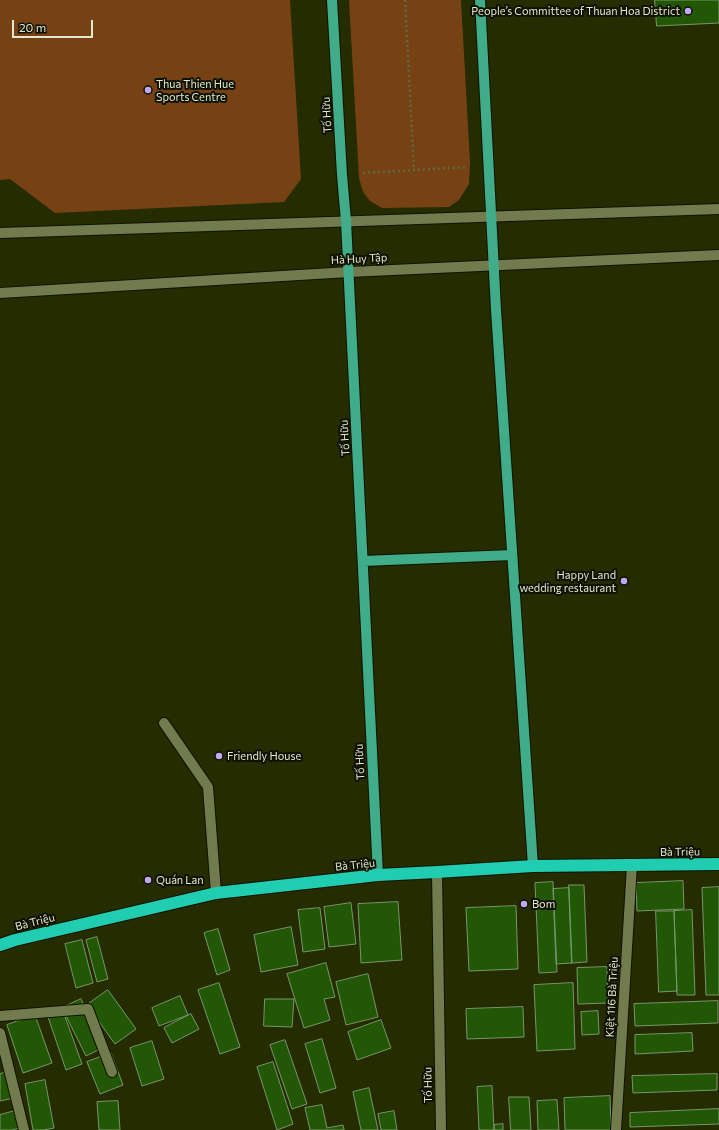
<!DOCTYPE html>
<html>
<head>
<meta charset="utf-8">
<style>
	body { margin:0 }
	#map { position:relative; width:719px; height:1130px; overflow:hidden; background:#252c00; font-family:Commissioner,sans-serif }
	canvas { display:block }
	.scale { position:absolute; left:12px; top:20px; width:81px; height:18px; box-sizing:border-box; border:2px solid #e2e8cf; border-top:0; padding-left:5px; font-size:12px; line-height:14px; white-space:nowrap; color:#e2e8cf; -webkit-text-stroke:3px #0f1202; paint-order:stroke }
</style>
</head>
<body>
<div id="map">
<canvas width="719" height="1130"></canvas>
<div class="scale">20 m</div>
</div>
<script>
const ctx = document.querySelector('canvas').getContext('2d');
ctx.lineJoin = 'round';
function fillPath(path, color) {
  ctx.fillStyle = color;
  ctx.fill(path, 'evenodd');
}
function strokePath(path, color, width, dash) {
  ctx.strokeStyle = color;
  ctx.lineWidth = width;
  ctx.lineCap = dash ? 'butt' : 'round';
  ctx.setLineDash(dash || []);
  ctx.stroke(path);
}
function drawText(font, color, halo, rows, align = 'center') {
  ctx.font = font + ' Commissioner,sans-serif';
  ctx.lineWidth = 4;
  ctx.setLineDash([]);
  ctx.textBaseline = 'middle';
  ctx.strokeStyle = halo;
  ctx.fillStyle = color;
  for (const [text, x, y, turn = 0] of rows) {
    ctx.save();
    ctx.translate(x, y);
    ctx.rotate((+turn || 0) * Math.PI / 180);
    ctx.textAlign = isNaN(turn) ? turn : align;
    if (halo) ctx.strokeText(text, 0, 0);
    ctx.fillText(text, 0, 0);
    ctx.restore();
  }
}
fillPath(new Path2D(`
	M0 0H290L301 179 284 202 55 213 10 179 0 180Z
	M349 0H461L470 162 469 184 459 200 449 207 382 208 370 201 363 192 359 178Z`), '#764213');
const building = new Path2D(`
	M655 0H719V23L657 26Z
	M683 881 684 909 637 911 636 883Z
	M553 882 557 972 539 973 535 883Z
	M569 885H584L587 962 572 963Z
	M719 887V995H706L702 888Z
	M569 888 572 963 556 964 553 889Z
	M398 902 402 960 361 963 358 904Z
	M351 903 356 944 329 947 324 907Z
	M516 906 518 969 469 971 466 908Z
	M320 908 325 949 303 952 298 910Z
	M692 910 695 995H677L674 911Z
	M656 911H674L677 991 659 992Z
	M291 927 298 965 261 972 254 935Z
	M218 929 230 970 217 975 204 933Z
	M97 937 108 979 97 982 86 940Z
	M82 940 93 983 76 988 65 944Z
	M326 963 335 997 324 999 330 1020 304 1028 287 974Z
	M607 967 608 1003 578 1004 577 968Z
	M368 974 378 1017 346 1025 336 982Z
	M219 983 240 1047 220 1054 198 990Z
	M573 983 575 1049 537 1051 534 985Z
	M108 990 136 1029 115 1044 87 1005Z
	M180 996 188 1015 159 1026 152 1008Z
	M81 999 104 1047 86 1056 62 1008Z
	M265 999H294L292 1027 264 1026Z
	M718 1001V1023L635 1026 634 1004Z
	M523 1007 524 1037 467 1039 466 1009Z
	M62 1008 82 1064 66 1070 47 1014Z
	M598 1011 599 1034 582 1035 581 1012Z
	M191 1014 199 1029 172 1043 164 1028Z
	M35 1015 52 1063 23 1073 7 1025Z
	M381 1020 391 1048 357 1060 348 1032Z
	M692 1033 693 1051 635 1054V1035Z
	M322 1039 336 1088 320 1093 305 1044Z
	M285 1040 307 1104 292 1109 270 1045Z
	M152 1041 164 1079 142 1086 130 1048Z
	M111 1053 123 1085 100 1094 87 1062Z
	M273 1062 293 1124 277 1130 257 1067Z
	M7 1072 14 1098 0 1101V1074Z
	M717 1074V1090L633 1093 632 1076Z
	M45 1080 54 1128 44 1130H33L25 1084Z
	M492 1086 494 1130H479L477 1087Z
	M369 1088 378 1130H361L353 1092Z
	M610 1096 611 1130H565L564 1098Z
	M509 1097H529L531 1130H511Z
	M557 1100 559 1130H538L537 1101Z
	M118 1101 120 1130H99L97 1102Z
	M322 1105 327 1128 343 1125 344 1130H310L305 1108Z
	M719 1109V1124L630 1127V1113Z
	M15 1111 19 1128 12 1130H0V1115Z
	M394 1111 397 1130H381L378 1114Z
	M503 1124V1130H494V1125Z`);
fillPath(building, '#225805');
strokePath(building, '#78966e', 1);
const minor = new Path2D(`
	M0 233 719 209
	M0 293 349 272 719 255
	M164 723 208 787 216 893
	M437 872 441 1130
	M0 1016 88 1009 112 1072
	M0 1033 24 1130
	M616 1130 632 865`);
const major = new Path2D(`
	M332 0 342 175 346 221 378 875
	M480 0 496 310 533 866
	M363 561 512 555`);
const highway = new Path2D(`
	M0 945 15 940 216 893 378 875 437 872 533 866 719 864`);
strokePath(minor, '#0f1300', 12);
strokePath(major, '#0f1300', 12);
strokePath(highway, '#0f1300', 14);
strokePath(new Path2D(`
	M405 0 414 170
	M363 173 467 167`), '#626843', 2.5, [2, 3]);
strokePath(minor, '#727b4d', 10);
strokePath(major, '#41ac89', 10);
strokePath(highway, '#21cdb1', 12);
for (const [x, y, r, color] of [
	[688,11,4,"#c0a8f4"],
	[148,90,4,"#c0a8f4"],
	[624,581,4,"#c0a8f4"],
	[219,756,4,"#c0a8f4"],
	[148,880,4,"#c0a8f4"],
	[524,904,4,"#c0a8f4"]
]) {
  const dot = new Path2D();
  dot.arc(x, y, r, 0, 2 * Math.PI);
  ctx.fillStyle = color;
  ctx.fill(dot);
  strokePath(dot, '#0f1202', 1.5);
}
drawText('11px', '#e2e8cf', '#0f1202', [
	["People’s Committee of Thuan Hoa District",680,11,"right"],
	["Thua Thien Hue",156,84],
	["Sports Centre",156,97],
	["Happy Land",616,575,"right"],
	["wedding restaurant",616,588,"right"],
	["Friendly House",227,756],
	["Quán Lan",156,880],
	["Bom",532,904]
], 'left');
drawText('11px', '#e2e8cf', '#0f1202', [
	["Tố Hữu",327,115,-93],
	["Hà Huy Tập",359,259,-3],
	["Tố Hữu",345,438,-93],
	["Tố Hữu",360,762,-93],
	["Bà Triệu",680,852,-1],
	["Bà Triệu",355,865,-6],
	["Bà Triệu",35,922,-14],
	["Kiệt 116 Bà Triệu",612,997,-87],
	["Tố Hữu",428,1085,-91]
]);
</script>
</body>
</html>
